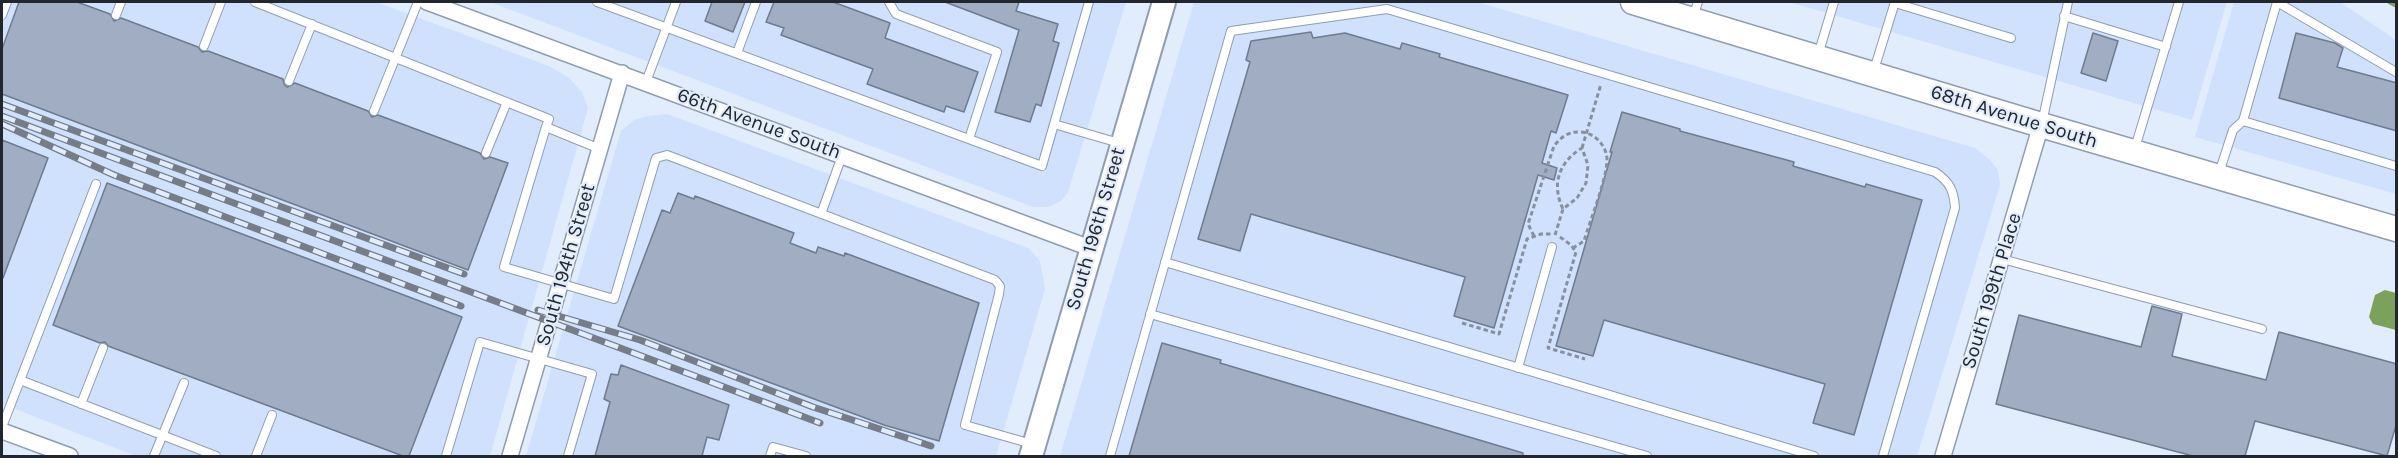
<!DOCTYPE html>
<html>
<head>
<meta charset="utf-8">
<style>
	body { margin:0 }
	#map { position:relative; width:2398px; height:458px; overflow:hidden; background:#e1ecfd; font-family:Karla,sans-serif }
	canvas { display:block }
	.frame { position:absolute; inset:0; border:3px solid #22272f; pointer-events:none }
</style>
</head>
<body>
<div id="map">
<canvas width="2398" height="458"></canvas>
<div class="frame"></div>
</div>
<script>
const ctx = document.querySelector('canvas').getContext('2d');
ctx.lineJoin = 'round';
function fillPath(path, color) {
  ctx.fillStyle = color;
  ctx.fill(path, 'evenodd');
}
function strokePath(path, color, width, dash) {
  ctx.strokeStyle = color;
  ctx.lineWidth = width;
  ctx.lineCap = dash ? 'butt' : 'round';
  ctx.setLineDash(dash || []);
  ctx.stroke(path);
}
function drawText(font, color, halo, rows, align = 'center') {
  ctx.font = font + ' Karla,sans-serif';
  ctx.lineWidth = 4.5;
  ctx.setLineDash([]);
  ctx.textBaseline = 'middle';
  ctx.strokeStyle = halo;
  ctx.fillStyle = color;
  for (const [text, x, y, turn = 0] of rows) {
    ctx.save();
    ctx.translate(x, y);
    ctx.rotate((+turn || 0) * Math.PI / 180);
    ctx.textAlign = isNaN(turn) ? turn : align;
    if (halo) ctx.strokeText(text, 0, 0);
    ctx.fillText(text, 0, 0);
    ctx.restore();
  }
}
fillPath(new Path2D(`
	M2 2H376L549 66 569 78 582 92 588 108 490 456H136L2 404Z
	M490 2H1126L1068 192 1061 201 1049 207H1033Z
	M1194 2H1477L1975 148 1989 159 1998 170 2000 185 1917 456H1060Z
	M1789 2H2227L2192 120Z
	M2234 2H2340L2396 40V194L2195 137Z
	M667 114 1028 248 1040 261 1045 289 996 456H526L621 131 634 120 648 116Z`), '#d0e1fd');
fillPath(new Path2D(`
	M2385 290 2396 293V330L2373 324 2369 317 2375 295Z`), '#7ca15a');
strokePath(new Path2D(`
	M2390 2 2396 5`), '#7ca15a', 5);
const building = new Path2D(`
	M19 2H77L110 14 114 21 121 18 198 47 202 52 208 51 283 79 284 84 287 87 295 83 368 111 372 117 378 115 480 153 484 159 490 157 508 163 468 270 2 94V49Z
	M712 2H745L733 32 705 21Z
	M774 2H833L890 23 885 38 978 72 964 112 946 106 944 112 867 84 873 69 781 35 784 28 766 22Z
	M945 2H1019L1016 11 1058 24 1053 41 1059 43 1041 106 1036 104 1030 122 995 112 1019 30Z
	M1311 32 1313 38 1345 33 1400 49 1402 43 1440 54 1439 57 1568 95 1556 133 1551 131 1542 163 1557 168 1554 180 1538 175 1494 328 1454 316 1465 277 1251 214 1240 251 1198 239 1250 62 1246 60 1251 41Z
	M2093 33 2118 41 2106 81 2081 73Z
	M2296 33 2335 43 2343 48 2337 67 2397 83V131L2279 98Z
	M1622 112 1680 129V131L1794 162 1793 166 1865 187 1866 184 1922 200 1854 435 1813 423 1825 384 1604 320 1593 356 1556 346 1612 152H1610Z
	M2 140 48 158 3 278 2 277Z
	M107 183 462 317 409 456H403L108 346 105 342 100 343 53 325Z
	M678 193 694 199 695 196 794 233 790 243 816 253 818 247 844 256 845 253 979 303 939 441 884 425 618 326 662 210 670 213Z
	M2152 306 2182 314 2172 356 2266 380 2279 332 2397 364V422L2387 456 2255 421 2245 456H2193L1996 404 2019 315 2141 347Z
	M1162 343 1221 360 1220 363 1523 453V456H1129Z
	M621 365 729 405 719 440 707 437 702 456H595L610 402 604 399 611 374 618 375Z`);
fillPath(building, '#a0adc2');
strokePath(building, '#6f7b8e', 1.5);
const service = new Path2D(`
	M255 2 549 119 546 127 600 149
	M597 2 1042 166 1089 2
	M889 2 896 14 997 52 969 139
	M1895 3 2011 38
	M2 15 7 2
	M116 15 121 2
	M2064 16 2166 47
	M1693 17 1698 2
	M204 46 221 2
	M737 53 756 2
	M1818 55 1834 2
	M1874 70 1895 2
	M289 81 312 24
	M646 82 676 2
	M374 111 418 2
	M2243 121 2277 2 2396 72
	M2042 123 2068 2
	M1054 124 1119 143
	M546 127 504 267 614 299 656 158 667 155 995 280 1000 286 999 294 965 425 1032 444
	M2135 148 2179 2
	M486 153 507 102
	M2219 173 2233 130 2243 121 2396 166
	M821 214 842 156
	M2002 259 2262 329
	M1165 262 1814 456
	M1150 314 1647 456
	M1518 368 1552 247
	M20 380 216 456
	M81 404 103 348
	M2 427 96 184
	M154 456 184 383
	M256 456 272 415
	M446 456 480 342 592 374 568 456
	M770 456 773 447 806 456
	M1110 456 1231 31 1387 9 1935 172C1950 182 1954 191 1955 208L1883 456`);
const minor = new Path2D(`
	M427 2 1090 248
	M2 431 70 456
	M510 456 622 73
	M1943 456 2041 125`);
const secondary = new Path2D(`
	M1031 456 1164 2`);
const primary = new Path2D(`
	M1633 2 2041 125 2396 229`);
strokePath(service, '#909db1', 10);
strokePath(minor, '#909db1', 18);
strokePath(secondary, '#909db1', 26);
strokePath(primary, '#909db1', 27);
strokePath(new Path2D(`
	M1582 148 1601 84
	M1555 235 1563 209 1577 198 1586 183 1588 165 1582 148C1559 162 1551 184 1563 209
	M1534 236 1528 224 1554 146C1561 137 1569 131 1581 132 1595 133 1607 146 1607 160 1607 178 1590 221 1584 241L1573 248
	M1560 237 1571 245 1576 252 1548 348 1585 359
	M1462 323 1499 334 1527 239 1541 234H1551`), '#88909d', 3, [4.5, 3]);
strokePath(service, '#fff', 8);
strokePath(minor, '#fff', 15);
strokePath(secondary, '#fff', 22);
strokePath(primary, '#fff', 24);
const rail = new Path2D(`
	M2 104 464 274
	M2 116 820 423
	M2 124 114 175 461 306
	M538 310 640 340 813 407 931 446`);
strokePath(rail, '#767d89', 7);
strokePath(rail, '#e1ecfd', 4.5, [14]);
drawText('20px', '#22272f', '#e1ecfd', [
	["68th Avenue South",2014,117,17],
	["66th Avenue South",759,124,20],
	["South 196th Street",1096,229,-74],
	["South 194th Street",566,265,-74],
	["South 199th Place",1992,291,-73]
]);
</script>
</body>
</html>
